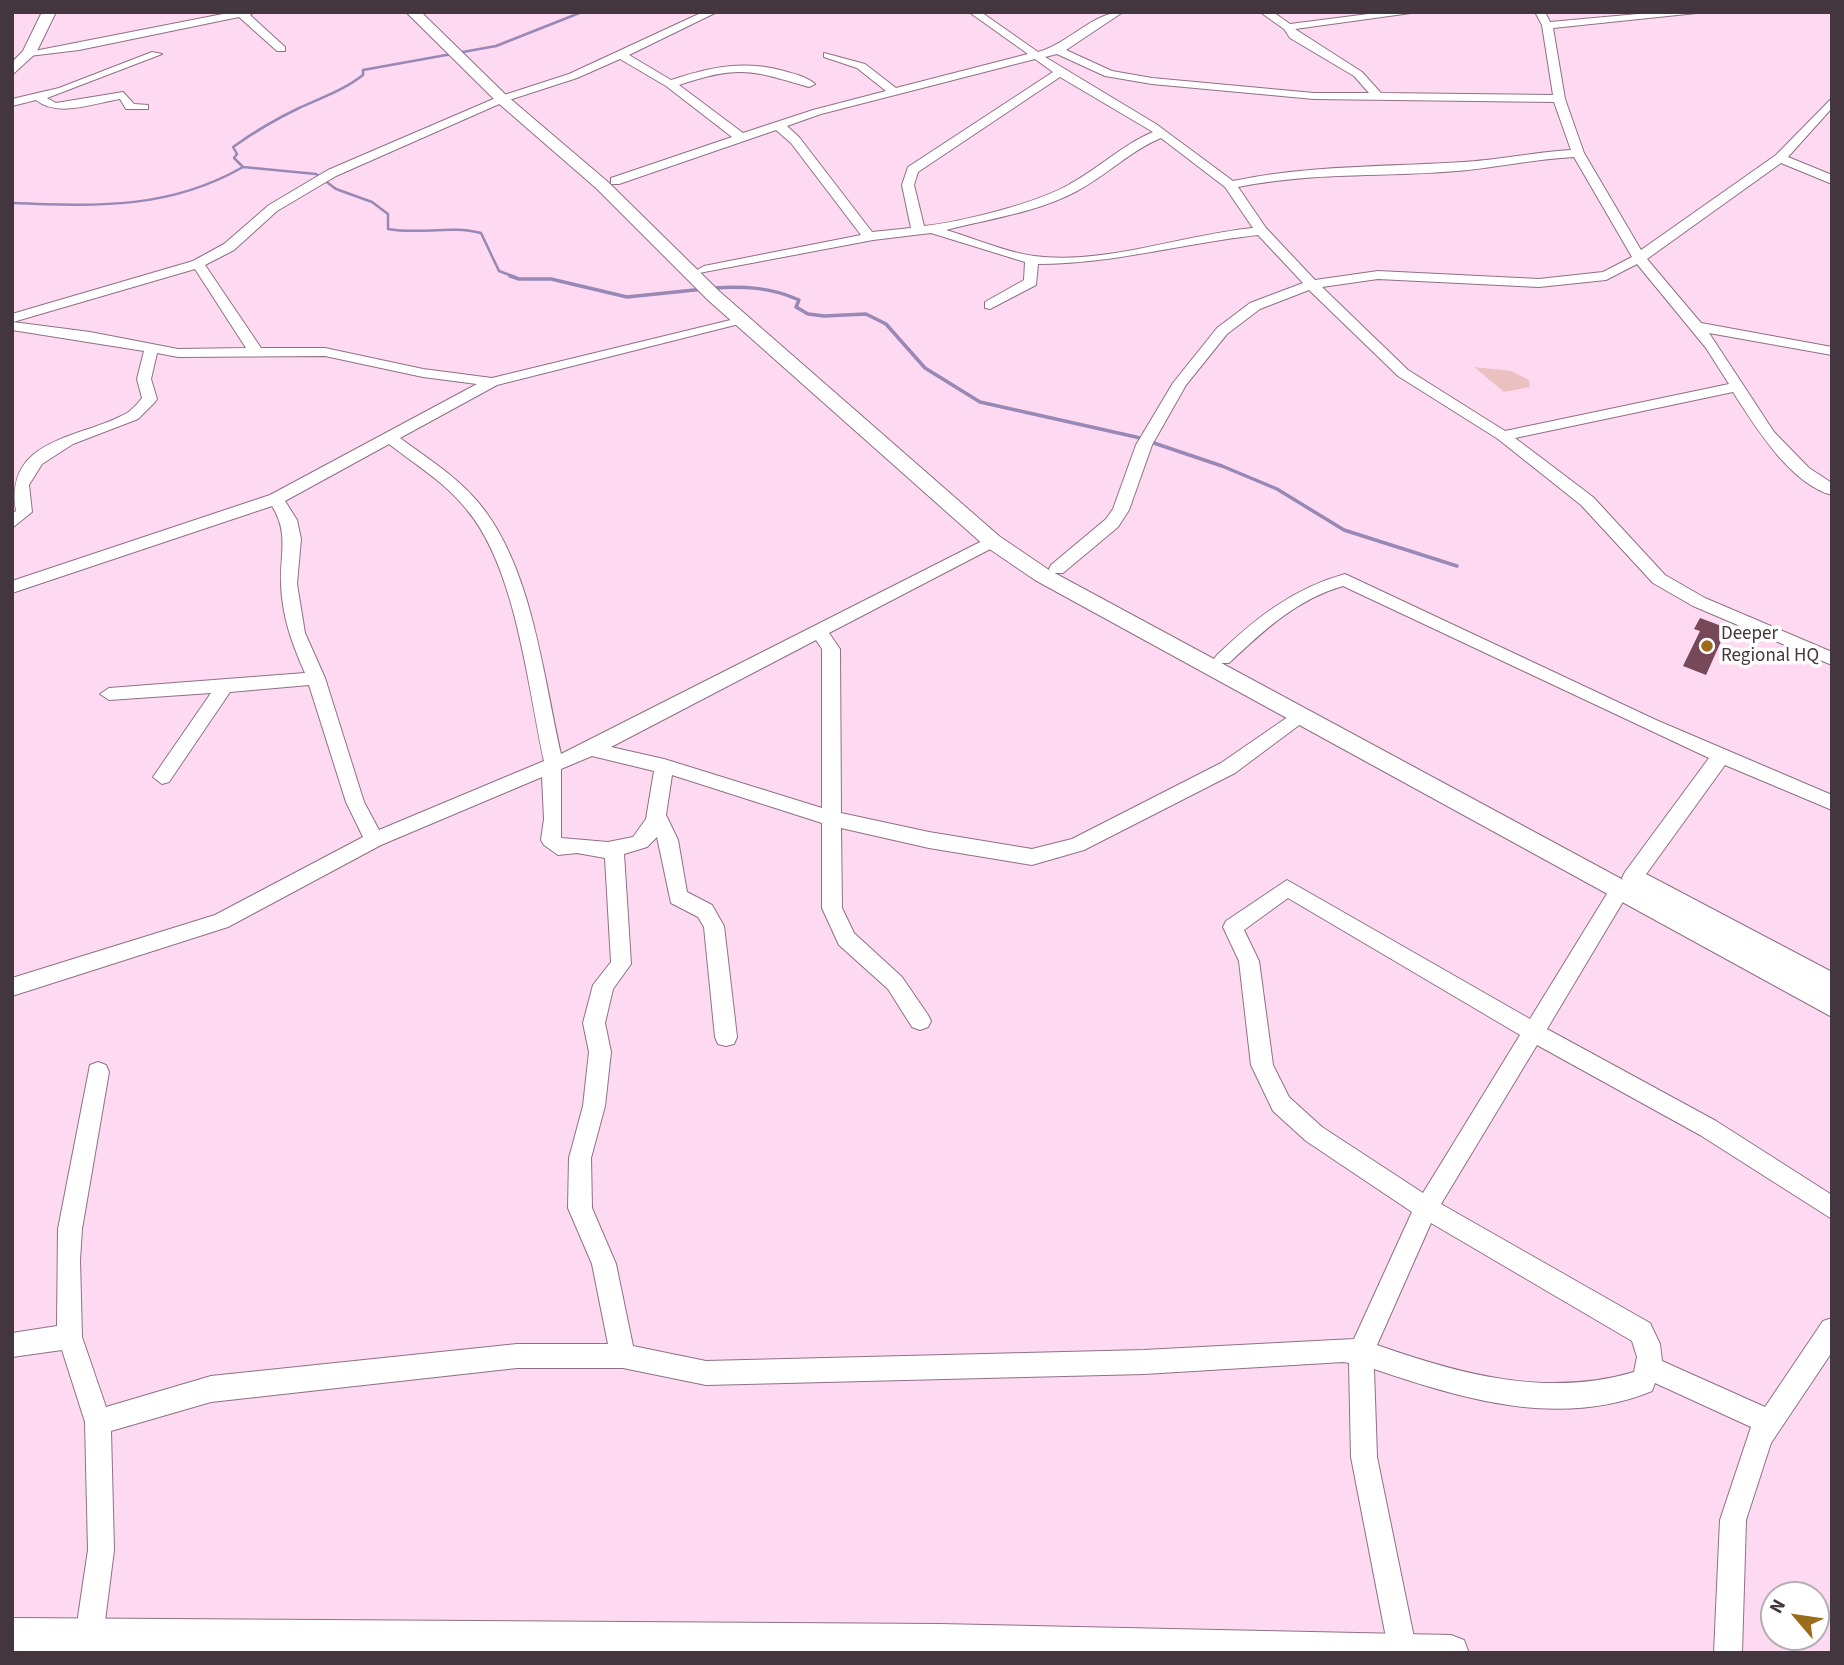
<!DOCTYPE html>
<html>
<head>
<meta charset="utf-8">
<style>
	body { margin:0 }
	#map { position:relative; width:1844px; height:1665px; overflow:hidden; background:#fddaf2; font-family:"Source Sans 3",sans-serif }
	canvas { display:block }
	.frame { position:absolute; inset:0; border:14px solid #43363f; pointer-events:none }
	.north { position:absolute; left:1760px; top:1581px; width:70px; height:70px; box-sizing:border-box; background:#fff; border:2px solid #b4afb2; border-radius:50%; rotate:299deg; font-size:19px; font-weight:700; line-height:28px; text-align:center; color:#43363f }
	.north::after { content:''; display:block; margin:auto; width:24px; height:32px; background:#9b6c1d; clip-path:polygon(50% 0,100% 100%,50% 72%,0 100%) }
</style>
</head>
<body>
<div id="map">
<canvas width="1844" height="1665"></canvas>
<div class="frame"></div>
<div class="north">N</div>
</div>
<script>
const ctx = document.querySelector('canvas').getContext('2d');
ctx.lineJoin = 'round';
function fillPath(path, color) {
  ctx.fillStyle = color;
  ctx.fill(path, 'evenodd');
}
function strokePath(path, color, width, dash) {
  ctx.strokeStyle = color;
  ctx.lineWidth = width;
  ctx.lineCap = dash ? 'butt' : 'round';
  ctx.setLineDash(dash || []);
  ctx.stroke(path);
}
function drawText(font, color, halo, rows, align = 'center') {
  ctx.font = font + ' "Source Sans 3",sans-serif';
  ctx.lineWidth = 7;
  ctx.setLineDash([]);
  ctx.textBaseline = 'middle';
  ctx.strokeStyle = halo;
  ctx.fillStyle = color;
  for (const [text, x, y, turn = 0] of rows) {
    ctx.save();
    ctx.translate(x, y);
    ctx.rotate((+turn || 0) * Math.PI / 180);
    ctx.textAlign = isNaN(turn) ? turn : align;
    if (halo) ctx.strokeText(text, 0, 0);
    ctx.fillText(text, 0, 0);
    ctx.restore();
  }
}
fillPath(new Path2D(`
	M1474 367 1511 371 1529 380 1530 387 1504 392Z`), '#eac0c0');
strokePath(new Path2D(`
	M243 167 316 174 336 189 372 202 388 214V229C419 235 450 225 481 233L499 271 515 277
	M12 203C96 206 168 210 243 167L234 158 237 154 233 147C254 132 276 119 299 108 321 98 344 90 363 75V70L496 46 582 12`), '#9788b5', 2.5);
strokePath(new Path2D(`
	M510 276 519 279H551L627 297 704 289
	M713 288C743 286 771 287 799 300L796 307 808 314 824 316 866 314 886 324 925 368 980 402 1136 437 1222 466 1277 489 1344 530 1457 566`), '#9788b5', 3.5);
fillPath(new Path2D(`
	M1700 618 1727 628 1706 675 1683 666 1700 631 1694 629Z`), '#774858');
const minor = new Path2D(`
	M233 12H255L250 15 285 47V51H277L239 17 79 50 29 56 24 53Z
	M703 12H717L629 55 671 80C711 67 743 60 784 71 795 74 807 77 815 84L809 87C751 70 738 65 679 85L743 133 813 110 886 91 857 68 824 57V53L865 64 896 88 1028 54 969 12H981L1038 52C1068 44 1093 12 1123 12L1066 50 1112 71 1152 78 1314 93H1369L1354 76 1290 38 1284 29 1260 12H1273L1290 24 1384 12H1418L1295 29 1362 72 1381 93 1553 95 1542 25 1535 12H1545L1550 22 1660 12H1706L1553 28 1565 99 1584 153 1641 250 1776 155 1832 98V108L1788 157 1832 175V184L1781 163 1647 259 1701 323 1832 347V355L1709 333 1774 432 1809 468 1832 483V495C1790 484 1755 426 1733 392L1515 438 1593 497 1665 575 1705 598 1832 652V665L1693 606 1653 583 1581 505 1498 439 1398 376 1309 290 1260 309 1227 334 1186 385 1152 445 1129 510 1118 527 1063 573H1051L1049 569 1051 565 1106 519 1113 509 1136 445 1173 383 1217 328 1250 303 1303 283 1258 235C1184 243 1113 264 1038 264L1036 285 990 309 985 308V302L1024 280 1025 262 931 233 873 240 699 273 697 270 704 266 861 235 791 143 776 130 619 184H611V178L732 137 666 86 620 59 577 78 506 101 336 176 277 211 234 250 205 265 261 348H325L423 369 492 378 747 316V322L497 385 400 438C427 458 456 476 478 502 532 566 543 675 561 754L992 536 1000 541 998 545 829 633 840 649 841 813 929 832 1032 849 1072 839 1221 763 1295 712H1307L1310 717 1235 773 1084 850 1032 865 929 848 841 828 842 908 854 933 902 977 928 1015 931 1021 928 1027 920 1030 912 1027 888 989 839 945 822 908V823L672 775 666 815 678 840 687 892 712 905 724 926 737 1037 734 1044 726 1046 718 1044 715 1037 704 927 698 917 671 903 657 837 647 847 624 854 631 964 613 989 605 1023 611 1052 605 1106 591 1158 592 1208 616 1264 633 1346 706 1361 1144 1350 1354 1339 1412 1212 1306 1141 1273 1111 1251 1065 1239 961 1223 927 1226 921 1287 880 1530 1019 1613 884H1627L1630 890 1547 1029 1716 1121 1832 1195V1219L1700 1135 1537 1045 1441 1204 1650 1323 1660 1344 1662 1361 1765 1407 1823 1321 1832 1318V1352L1771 1443 1746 1520 1742 1653H1714L1720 1520 1751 1427 1655 1383 1652 1391C1560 1429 1463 1399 1374 1369L1377 1457 1417 1652 1389 1653 1351 1457 1349 1363 1343 1362 1144 1374 706 1385 623 1368H517L211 1402 111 1431 114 1550 103 1637 99 1647 89 1651 79 1647 75 1637 88 1550 85 1422 62 1350 12 1357V1333L57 1326 58 1229 90 1065 98 1062 106 1065 109 1072 82 1229 80 1260 82 1337 106 1407 211 1376 517 1344H608L592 1264 568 1208 569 1158 583 1106 589 1052 583 1023 593 985 611 962 605 858 577 853 558 855 544 845 541 840 544 819 542 777 381 845 228 927 12 996V978L215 915 363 837 346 802 309 685 230 692 169 782 162 784 153 777 211 693 109 700 100 694 109 688 305 673C292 644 282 616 281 584 280 554 289 533 272 506L12 593V581L270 495 477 384 423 377 325 356 178 357 157 353 151 379 157 399 155 402 138 419 73 444 42 464 29 485 32 512 12 528V514L16 511C4 437 81 439 127 413 132 410 138 403 142 398L137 379 144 351 12 330V314L193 261 224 244 269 205 328 170 498 97 569 74ZM1057 54 1105 76 1152 84 1314 99 1554 102 1571 150C1535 152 1499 160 1464 162 1386 167 1309 165 1233 181L1156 124 1045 57ZM1035 59 1053 72 908 167 902 185 911 228 872 232 799 137 787 126 821 114ZM1060 77 1153 132C1122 145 1099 168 1070 184 1038 203 961 222 924 226L914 185 918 172ZM1161 138 1225 187 1253 228C1182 235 1104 265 1034 256 1005 252 974 238 946 230 989 219 1038 212 1077 191 1107 175 1130 151 1161 138ZM1574 157 1632 257 1603 272 1539 279 1378 271 1315 280 1266 228 1238 187C1317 171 1389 178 1468 170 1503 166 1538 159 1574 157ZM1637 264 1706 348 1729 384 1505 431 1408 370 1322 287 1378 279 1539 287 1606 280ZM195 269 246 348 178 349 90 332 13 322ZM389 444C416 465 446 483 467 510 516 568 528 687 544 761L379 830 364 802 325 678 305 633 297 584 301 539 297 520 285 501ZM816 640 822 649V808L664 759 611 747ZM592 756 654 771 646 819 633 837 608 842 561 838V769ZM1288 898 1520 1035 1423 1193 1322 1127 1289 1097 1273 1065 1259 961 1244 930ZM1431 1223 1632 1341 1637 1357 1634 1372C1547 1398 1459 1374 1377 1345Z
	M152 52 162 54 47 98 56 103 123 92 134 104 148 105V109H126L120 99C94 103 58 118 36 100L12 106V99L59 88Z
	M1345 574 1656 720 1832 795V810L1725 765 1639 884H1625L1622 878 1625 872 1709 758 1343 586C1297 599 1263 631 1229 663H1217L1214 659 1217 655C1256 618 1292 589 1345 574Z`);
const major = new Path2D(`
	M42 12H56L36 53 12 75V62L23 51Z
	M406 12H421L507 96 608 182 720 292 999 536 1049 570 1627 882 1630 875 1639 872 1648 875 1832 972V1017L1035 580 985 546 708 300 596 188 497 102Z
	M12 1618 939 1624 1451 1635 1464 1640 1469 1653H12Z`);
strokePath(minor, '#8f7085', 2);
strokePath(major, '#8f7085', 2);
fillPath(minor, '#fff');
fillPath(major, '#fff');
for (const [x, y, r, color] of [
	[1707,646,7,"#9b6c1d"]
]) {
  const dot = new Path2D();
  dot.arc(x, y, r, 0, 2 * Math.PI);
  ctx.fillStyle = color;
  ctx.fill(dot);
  strokePath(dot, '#fff', 2.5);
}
drawText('19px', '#43363f', '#fff', [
	["Deeper",1721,635],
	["Regional HQ",1721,657]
], 'left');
</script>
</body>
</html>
